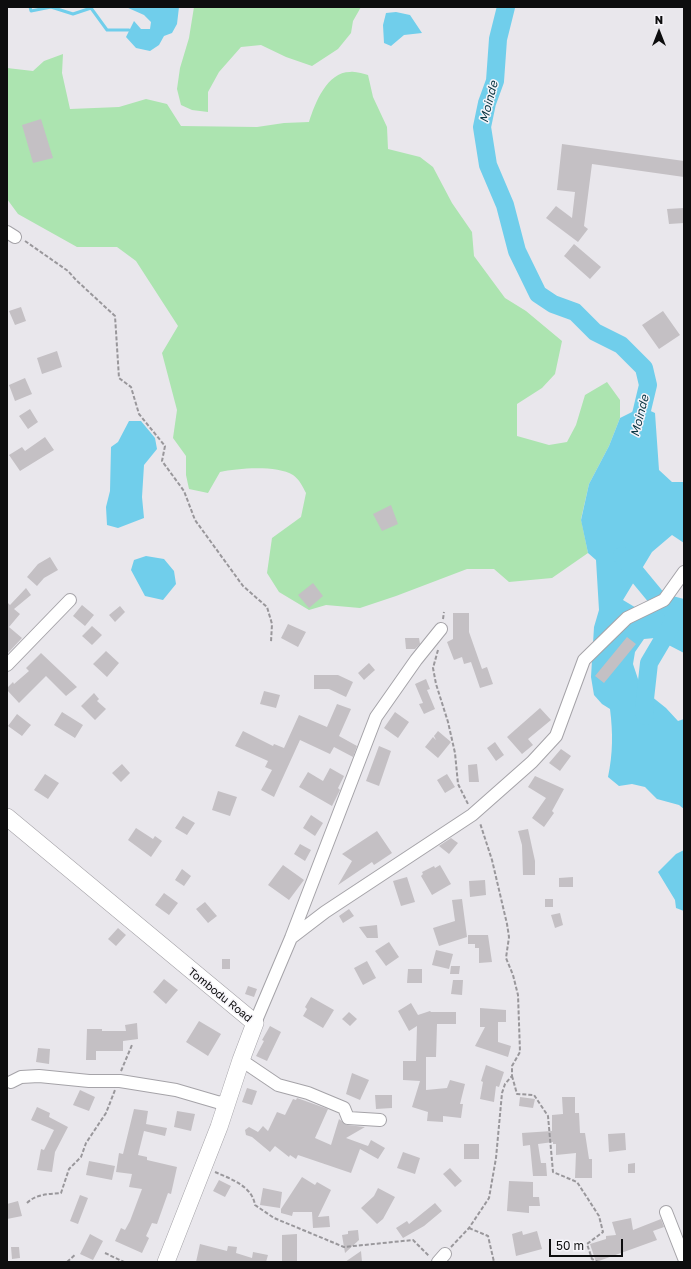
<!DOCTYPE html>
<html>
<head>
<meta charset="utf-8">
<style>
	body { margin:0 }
	#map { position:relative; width:691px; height:1269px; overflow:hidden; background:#e9e7ec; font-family:"Golos Text",sans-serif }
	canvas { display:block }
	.frame { position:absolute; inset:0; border:8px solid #0d0d0e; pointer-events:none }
	.north { position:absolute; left:639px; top:12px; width:40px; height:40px; -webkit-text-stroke:3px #f6f4f9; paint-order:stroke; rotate:0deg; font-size:11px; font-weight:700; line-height:16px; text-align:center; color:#0d0d0e }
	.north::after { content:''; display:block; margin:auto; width:14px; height:18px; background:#0d0d0e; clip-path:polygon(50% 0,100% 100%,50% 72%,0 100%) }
	.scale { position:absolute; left:549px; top:1239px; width:74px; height:18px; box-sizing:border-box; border:2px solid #0d0d0e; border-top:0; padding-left:5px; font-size:12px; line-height:14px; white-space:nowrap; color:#0d0d0e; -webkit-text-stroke:3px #f6f4f9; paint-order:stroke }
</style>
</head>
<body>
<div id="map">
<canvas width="691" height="1269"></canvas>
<div class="frame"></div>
<div class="north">N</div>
<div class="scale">50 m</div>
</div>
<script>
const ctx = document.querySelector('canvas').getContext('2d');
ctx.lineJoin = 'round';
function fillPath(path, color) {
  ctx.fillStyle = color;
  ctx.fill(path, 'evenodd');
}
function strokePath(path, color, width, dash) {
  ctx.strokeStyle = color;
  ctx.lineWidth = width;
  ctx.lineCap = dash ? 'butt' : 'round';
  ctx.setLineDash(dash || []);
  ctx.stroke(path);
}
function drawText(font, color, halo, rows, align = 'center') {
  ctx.font = font + ' "Golos Text",sans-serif';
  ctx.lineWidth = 3;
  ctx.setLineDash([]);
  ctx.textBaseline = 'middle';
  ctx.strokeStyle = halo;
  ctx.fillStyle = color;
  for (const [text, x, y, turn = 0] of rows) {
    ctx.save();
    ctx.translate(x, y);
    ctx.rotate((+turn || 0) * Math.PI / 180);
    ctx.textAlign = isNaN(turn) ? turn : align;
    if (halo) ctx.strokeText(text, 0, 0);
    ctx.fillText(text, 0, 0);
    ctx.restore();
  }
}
fillPath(new Path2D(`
	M194 7H361L353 21 351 33 338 49 312 66 286 57 261 45 241 47 219 72 208 92V112L192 110 181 105 177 89 180 68 189 38Z
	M63 54 62 73 70 109 119 107 146 99 167 104 181 126 257 127 284 123 309 122C315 103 327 72 350 72 356 71 363 74 368 75L373 97 387 127 388 149 420 157 433 167 452 203 472 232 474 256 505 298 526 311 562 341 555 374 542 388 517 404V436L549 445 567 442 576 425 585 395 607 382 620 400V418L609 446 589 484 581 519 588 553 552 578 509 582 494 569H467L396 596 360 608 326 605 309 610 279 592 267 573 272 538 301 517 306 493C303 487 299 479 293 475 277 465 238 468 220 472L208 493 189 489 186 475V456L173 438 177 410 162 353 178 326 136 261 117 247H77L18 214 7 199V68L33 71 44 61Z`), '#ace4b0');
fillPath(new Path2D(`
	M126 7H179L177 24 172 33 164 36 159 45 150 51 136 48 126 37 134 21 141 29H150L151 22 144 15Z
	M396 12 410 15 422 33 404 35 391 46 384 43 383 25 386 13Z
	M642 407 655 413 659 470 672 482H684V543L672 535 652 552 623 600 638 609 665 594 684 599V653L655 638 644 639 635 652 633 664 641 688 666 708 678 721 684 719V809L679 805 657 799 645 787 632 784 619 786 608 777C613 753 613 733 610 709L602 704 594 695 591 677 594 627 599 610 596 560 588 553 581 520 589 484 609 446 620 418Z
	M129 421H141L155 438 157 449 144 465 142 497 144 518 118 528 107 525 106 507 110 491 111 447 118 442Z
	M146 556 164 559 174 571 176 584 163 600 145 596 131 570 134 560Z
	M684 850V911L676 908 675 900 658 872 676 854Z`), '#70ceeb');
strokePath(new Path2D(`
	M30 7 31 11 51 7 73 14 91 8 107 30H129`), '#70ceeb', 3);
strokePath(new Path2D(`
	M506 7 498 39 495 81 487 103 482 127 488 165 505 205 517 251 538 294 553 304 575 312 595 332 621 345 644 368 648 385 637 431
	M622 556 660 602 671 607 675 619 649 663 644 708 645 716`), '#70ceeb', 18);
fillPath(new Path2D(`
	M41 119 53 158 33 163 22 125Z
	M562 144 684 161V177L592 164 584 226 588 229 578 242 546 218 556 206 572 218 575 192 557 190Z
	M684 208V223L669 224 667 209Z
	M574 244 601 267 590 279 564 256Z
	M21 307 26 321 15 325 9 311Z
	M663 311 680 335 659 349 642 325Z
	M57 351 62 367 42 374 37 358Z
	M25 378 32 394 15 401 9 385Z
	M30 409 38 422 28 429 19 416Z
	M45 437 54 450 20 471 9 455 22 447 25 451Z
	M391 505 398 524 382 531 373 514Z
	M50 557 58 570 44 578 37 586 27 577 38 564Z
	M313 583 323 596 309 608 298 595Z
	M26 588 31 595 14 609 20 614 9 627 22 638 7 654V602L10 605Z
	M82 605 94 615 85 626 73 616Z
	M120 606 125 612 115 622 109 615Z
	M453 613H469V632L482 669 487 667 493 684 480 688 471 662 464 664 462 657 454 660 447 642 453 639Z
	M288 624 306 632 298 647 281 638Z
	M92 626 102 635 92 645 82 636Z
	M627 637 636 644 604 683 595 676Z
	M405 638H419L420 644 415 649H406Z
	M106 651 119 663 107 677 93 664Z
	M41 653 77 687 66 696 46 676 19 703 7 690V688L13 682 14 684 29 671 26 668Z
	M369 663 375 670 364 680 358 673Z
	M314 675H338L353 682 346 697 329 689H314Z
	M426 679 430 689 427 690 435 709 424 714 419 704 423 703 415 684Z
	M264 691 280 695 276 708 260 704Z
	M94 693 99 699 97 701 106 709 95 720 81 706Z
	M337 704 351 709 339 736 357 746 353 757 334 747 330 754 300 740 274 797 261 790 272 770 265 767 268 761 235 746 243 731 273 746 274 744 284 748 299 715 327 727Z
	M540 708 551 720 528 739 533 745 522 754 507 737Z
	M62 712 83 725 75 738 54 725Z
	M395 712 409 722 398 738 384 728Z
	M17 714 31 725 22 736 8 726Z
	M438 731 451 742 438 758 425 747 433 737 436 740 434 736Z
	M495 742 504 755 496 761 487 748Z
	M379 746 391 751 379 786 366 781Z
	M561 749 571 756 560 771 549 763Z
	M122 764 130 773 121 782 112 773Z
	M477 764 479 782H469L468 765Z
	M330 768 344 776 338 788 340 790 332 806 299 787 308 772 323 781Z
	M45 774 59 783 48 799 34 790Z
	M447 774 455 787 445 793 437 780Z
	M535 776 564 789 552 811 554 813 544 827 532 818 546 798 528 787Z
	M218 791 237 797 230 816 212 810Z
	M311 815 323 823 315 836 303 828Z
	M183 816 195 823 187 835 175 828Z
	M136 828 153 839 155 836 162 841 151 857 128 840Z
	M528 829 535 861V875H523L522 845 518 831Z
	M377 831 392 853 374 865 372 862 338 885 352 861 342 854Z
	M451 838 458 843 449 854 439 846Z
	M300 844 311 850 305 861 294 854Z
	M283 865 304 880 289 900 268 885Z
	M440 865 451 884 432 895 421 876 423 874 422 872 434 866 435 868Z
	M182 869 191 876 184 886 175 880Z
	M407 877 415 902 401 906 393 881Z
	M573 877V887H559V878Z
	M485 880 486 895 470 897 469 881Z
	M164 893 178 903 169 915 155 905Z
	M462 899 467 937 439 946 433 928 455 921 452 900Z
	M545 899H553V907H545Z
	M205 902 217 916 208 923 196 909Z
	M349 909 354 916 343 923 339 916Z
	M560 913 563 925 555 928 551 915Z
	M377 925 378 938H367L359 927Z
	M118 928 126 935 116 946 108 939Z
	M468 935H488L492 962 479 963V948H475V944H468Z
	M389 942 399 957 386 966 375 951Z
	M436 950 453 954 449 969 432 965Z
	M222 959H230V969H222Z
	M367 961 376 978 363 985 354 968Z
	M451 966H460L459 974H450Z
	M408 969H422V983H407Z
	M164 979 178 990 166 1004 153 992Z
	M453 980H463L462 995 451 994Z
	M248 986 257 989 254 997 245 994Z
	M311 997 334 1010 323 1028 303 1016 307 1009 305 1007Z
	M411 1003 418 1015 430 1011 431 1012H456V1024H437L436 1057H426V1090L447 1088 450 1080 465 1084 460 1104H463L461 1118 443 1116V1122L427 1121 428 1112 412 1107 420 1081 403 1080V1061H416L417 1026 409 1031 398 1011Z
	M480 1008 506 1010V1022H498V1042L511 1046 508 1057 475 1046 485 1027H480Z
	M349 1012 357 1019 350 1026 342 1019Z
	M199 1021 221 1034 208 1056 186 1042Z
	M137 1023 138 1039 123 1041V1051H96V1060H86L87 1029H102V1031H126L125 1025Z
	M270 1026 281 1032 267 1061 256 1056 264 1041 262 1040Z
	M38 1048 50 1049 49 1064 36 1062Z
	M486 1065 504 1072 499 1087 496 1086 494 1102 480 1099 483 1082 481 1081Z
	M352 1073 369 1080 360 1100 346 1094Z
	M247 1088 257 1091 252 1105 242 1102Z
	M80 1090 95 1097 89 1111 73 1105Z
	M375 1095H392V1108L376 1109Z
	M520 1097 535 1099 533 1108 519 1106Z
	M562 1097H575V1113H579L580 1133H585L589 1159H592V1178H575L576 1153 556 1155V1144H553V1142L538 1144 541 1163H546L547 1176H533L530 1145 523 1146 522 1133 552 1131V1115L563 1114Z
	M297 1098 328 1109 315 1138 331 1145 339 1119 347 1125 365 1127 346 1138 368 1146 371 1140 385 1148 378 1159 360 1149 351 1173 298 1155 296 1159 290 1155 289 1157 275 1146 270 1152 252 1137 246 1135 245 1130 249 1127 258 1132 263 1126 268 1131 277 1112 285 1115 293 1099 296 1100Z
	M37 1107 50 1113 49 1117 68 1127 55 1152 52 1172 37 1170 41 1149 44 1150 54 1130 31 1120Z
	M134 1109 148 1111 146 1124 167 1128 165 1136 144 1131 138 1155 147 1157V1160L177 1167 171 1194 168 1193 157 1224 152 1223 146 1236 149 1238 142 1253 115 1241 121 1228 125 1230 130 1221 142 1189 129 1187 132 1174 116 1172 119 1153 123 1154Z
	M177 1111 195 1114 191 1131 174 1127Z
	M625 1133 626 1150 609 1152 608 1134Z
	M464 1144H479V1159H464Z
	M403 1152 420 1158 415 1174 397 1168Z
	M89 1161 115 1166 112 1180 86 1175Z
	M635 1163V1173H628V1164Z
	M450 1168 462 1181 455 1187 443 1174Z
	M302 1177 315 1185 317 1182 331 1190 318 1217 329 1216 330 1227 313 1228 312 1212H293L292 1216 281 1213V1209Z
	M219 1180 231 1186 225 1197 213 1191Z
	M509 1181 533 1182V1197H539L540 1206H529V1213L507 1211Z
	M263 1188 282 1192 280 1208 260 1205Z
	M378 1188 395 1197 383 1219 377 1224 361 1208 374 1196Z
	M80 1195 88 1198 78 1224 70 1221Z
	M18 1201 22 1216 7 1219V1204Z
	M435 1203 442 1211 424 1226 403 1238 396 1228 407 1221 409 1224Z
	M631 1218 633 1230 661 1219 664 1227 653 1231 657 1240 596 1262 590 1244 606 1239V1236L616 1235 612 1222Z
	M358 1230 359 1240 345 1253 342 1235 348 1234V1231Z
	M522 1231 523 1235 537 1231 542 1249 516 1256 512 1234Z
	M90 1234 103 1241 93 1260 80 1254Z
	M297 1234V1262H282V1235Z
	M200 1244 227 1251 228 1246 237 1247 236 1253 252 1258 253 1252 268 1255 266 1262H196Z
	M11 1247H19L20 1258 12 1259Z
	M361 1251 362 1262H345Z`), '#c4c0c4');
const street = new Path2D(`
	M7 232 15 237
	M7 665 70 600
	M291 938 325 912 472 815 532 762 556 736 584 660 627 618 664 600 684 572
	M255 1023 291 938 376 717 416 660 441 629
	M241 1060 278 1085 308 1093 344 1108 348 1118 380 1120
	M11 1082 21 1077 39 1076 89 1081H120L176 1090 217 1102 228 1103
	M666 1212 684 1258
	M438 1262 445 1254`);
const secondary = new Path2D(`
	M7 817 255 1023 241 1060 219 1127 166 1262`);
strokePath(street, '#a5a3a8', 14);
strokePath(secondary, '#a5a3a8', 18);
strokePath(new Path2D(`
	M25 241 68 271 76 280 115 316 119 378 131 387 139 414 165 446 162 461 184 491 195 520 243 586 267 607 272 624 271 642
	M443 619 444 612
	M438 650 433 668 436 684 448 722 455 753 458 784 468 804
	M121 1071 132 1045
	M512 1076 517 1094 534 1095 548 1116 553 1172 577 1182 599 1216 603 1232 587 1244 592 1259 598 1262
	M215 1172C231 1179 252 1186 255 1205L274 1218 344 1247 413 1240 429 1256
	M27 1203C36 1194 49 1194 61 1193L69 1169 81 1157 86 1143 106 1113 115 1090
	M469 1228 488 1236 494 1262
	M451 1247 469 1228 489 1198 496 1158 502 1093 505 1084 512 1076V1066L520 1052 518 995 513 975 506 958 509 937 507 924 492 860 480 823
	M105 1253 124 1262
	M67 1262 76 1254`), '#99979b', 2, [4, 2]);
strokePath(street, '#fff', 12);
strokePath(secondary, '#fff', 17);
drawText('11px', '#0d0d0e', '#f6f4f9', [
	["Tombodu Road",220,995,39]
]);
drawText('italic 12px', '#0b3844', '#f6f4f9', [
	["Moinde",489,102,-76],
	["Moinde",640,416,-76]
]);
</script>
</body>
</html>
